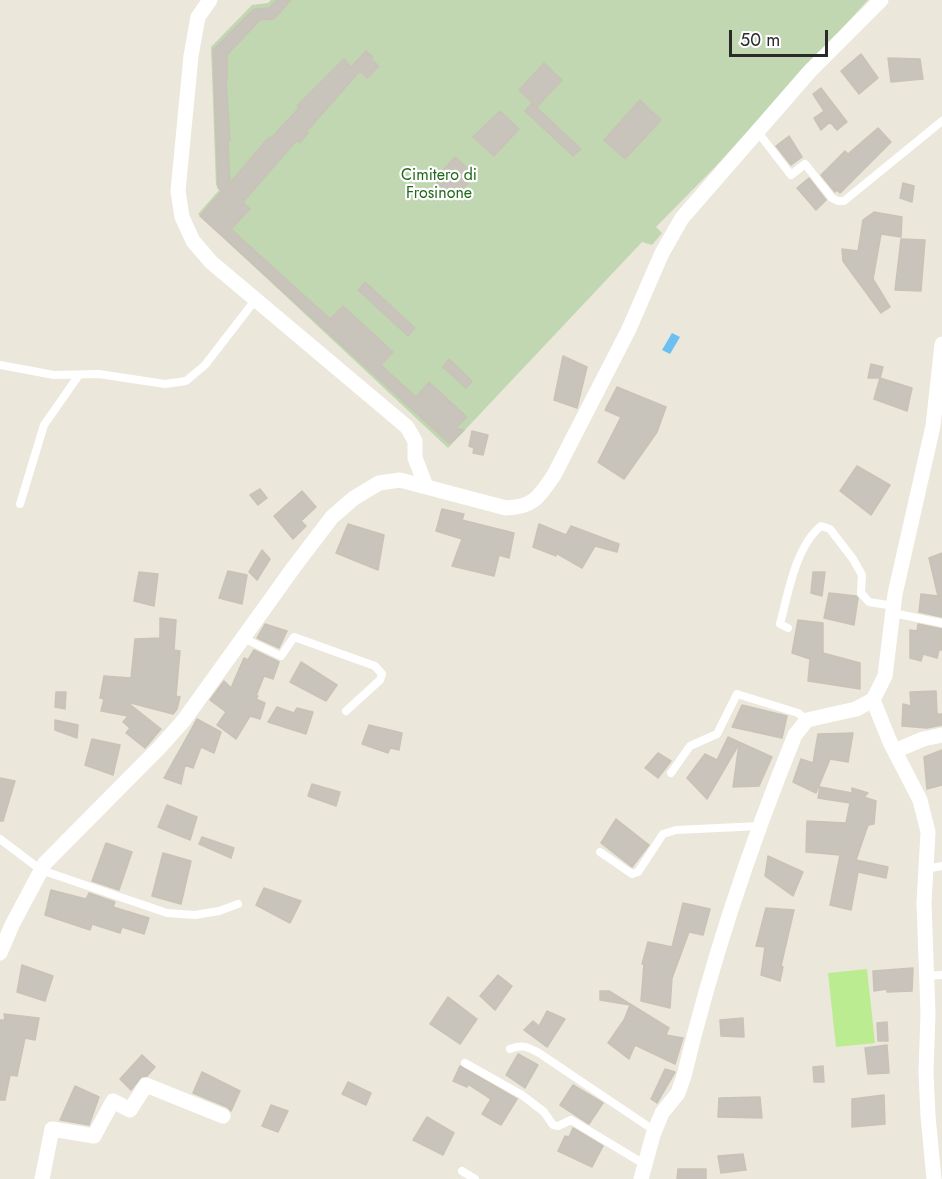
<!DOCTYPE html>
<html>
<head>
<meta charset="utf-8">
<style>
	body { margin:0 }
	#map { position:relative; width:942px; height:1179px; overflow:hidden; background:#ece7db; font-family:Jost,sans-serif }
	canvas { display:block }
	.scale { position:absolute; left:729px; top:30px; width:99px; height:27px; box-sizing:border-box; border:3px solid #2a2a2a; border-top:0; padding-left:8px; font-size:18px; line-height:21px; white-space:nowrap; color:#2a2a2a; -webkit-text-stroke:4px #fff; paint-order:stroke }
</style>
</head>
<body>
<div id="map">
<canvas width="942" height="1179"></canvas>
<div class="scale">50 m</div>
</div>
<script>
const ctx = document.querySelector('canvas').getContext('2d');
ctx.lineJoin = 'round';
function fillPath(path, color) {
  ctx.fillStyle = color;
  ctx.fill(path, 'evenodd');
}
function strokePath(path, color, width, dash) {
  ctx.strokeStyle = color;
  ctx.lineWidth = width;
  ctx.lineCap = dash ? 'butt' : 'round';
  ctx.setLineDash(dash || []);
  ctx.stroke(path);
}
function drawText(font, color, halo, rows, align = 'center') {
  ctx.font = font + ' Jost,sans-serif';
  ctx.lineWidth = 4.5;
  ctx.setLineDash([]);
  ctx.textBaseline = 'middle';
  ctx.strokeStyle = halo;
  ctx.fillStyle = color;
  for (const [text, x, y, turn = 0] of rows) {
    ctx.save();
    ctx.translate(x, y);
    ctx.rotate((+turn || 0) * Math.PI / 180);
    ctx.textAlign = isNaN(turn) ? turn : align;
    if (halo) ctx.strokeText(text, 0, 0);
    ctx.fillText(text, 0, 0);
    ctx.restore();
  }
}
fillPath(new Path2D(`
	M271 0H868L714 168 656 227 662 233 652 245 642 242 448 448 198 214 220 189 216 185 211 47 252 5 268 3Z`), '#c0d7b2');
fillPath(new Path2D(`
	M867 969 875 1043 836 1047 828 973Z`), '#bcec91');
fillPath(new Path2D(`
	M672 333 680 337 670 354 662 350Z`), '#6bbff1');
const building = new Path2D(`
	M277 0H291L274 19 260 20 227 55V80H226L230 141H228L230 183 269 137 271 138 299 108 297 106 344 59 351 67 366 51 373 57 371 59 379 66 367 78 360 71 306 132 308 133 300 143 297 140 243 202 250 209 231 229 330 319 343 306 393 352 381 365 416 397 429 382 467 417 456 428 464 430 450 444 200 216 222 191 218 188 213 50 254 9 269 8Z
	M861 54 878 78 859 94 841 71Z
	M888 58 920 59 923 79 891 82Z
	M544 63 562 80 537 107 519 90Z
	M821 88 847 122 837 130 830 122 821 130 814 118 824 111 813 94Z
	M640 100 661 120 625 159 604 140Z
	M532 103 581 149 573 156 525 111Z
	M500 111 519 129 494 156 473 137Z
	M878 128 891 142 840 193 837 190 835 192 821 175 845 151 848 154Z
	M789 136 802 157 791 165 776 146Z
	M455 157 475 176 453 199 434 180Z
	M809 178 826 200 816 210 797 188Z
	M903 183 914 186 912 202 900 198Z
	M874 212 902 217 901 237 881 234 873 279 890 307 881 313 843 261 842 249 858 251 863 220Z
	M901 239 925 240 921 291 895 290Z
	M365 282 415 328 408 336 358 290Z
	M563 356 587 367 577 408 554 400Z
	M449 359 472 381 466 388 443 367Z
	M871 364 883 367 880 378H868Z
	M880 378 912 388 907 411 874 399Z
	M617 387 666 407 657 432 624 479 598 462 621 417 605 410Z
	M472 431 488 435 483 455 473 453 474 448 469 446Z
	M857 466 890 485 871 515 840 491Z
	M260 489 267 498 258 505 250 495Z
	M302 491 316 507 301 521 306 526 293 539 274 516Z
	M442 509 464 514 462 520 514 533 509 558 499 555 494 576 452 566 462 539 436 531Z
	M348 524 384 535 378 570 336 553Z
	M539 524 566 535 571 526 619 544 617 552 595 546 582 568 556 553V556L533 547Z
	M262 550 270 559 257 580 249 572Z
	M942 553V596H938L942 597V617L919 612 921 594 938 596 929 558Z
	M228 571 247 575 242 604 219 598Z
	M139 572 158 574 154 606 134 601Z
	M813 572H825L822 596 811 593Z
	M829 593 856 596 858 598 854 625 824 618Z
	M160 618 176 620 174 650 180 651 176 696 180 697 177 709 173 714 127 702 161 729 145 748 126 733 130 728 123 722 128 716 101 711 104 699 100 698 104 676 131 678 135 639 160 638Z
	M798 620 823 623V653L860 663V689L808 681 810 659 792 653Z
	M265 624 287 631 279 648 257 638Z
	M918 624 942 629V650H939L937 658 923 654 921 661 910 658V630L917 631Z
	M254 650 279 662 273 679 264 676 256 696H258L256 699 265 703 260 719 250 716 236 739 217 725 226 712 210 700 224 681 231 688 244 658 248 660Z
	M301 662 337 685 326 701 290 682Z
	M936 691 937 714H942V725L927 728 902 726 903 704 911 706 910 692Z
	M56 692H66L65 709 55 707Z
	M742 705 787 716 782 738 732 727Z
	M277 707 294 713 297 708 313 712 306 734 268 722Z
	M197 719 221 732 214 753 201 747 193 768 185 765 181 784 164 778Z
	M55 720 78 725 77 738 55 730Z
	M369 725 402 733 399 750 390 748 388 753 362 744Z
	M853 733 848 762 830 759 816 793 793 782 801 759 813 763 818 734Z
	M728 737 772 757 759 786 733 787 739 744 707 799 687 778 705 754 717 760Z
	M92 739 120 745 113 775 85 765Z
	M942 750V785L927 789 924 757Z
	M658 753 671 761 658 778 645 768Z
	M0 778 15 781 3 821H0Z
	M312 784 340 792 336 806 308 796Z
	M820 787 852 793V788L868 793 864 797 876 801 874 824 868 825 856 860 888 867 886 878 858 872 851 910 830 905 840 855 806 852 807 821 846 823 850 803 818 798Z
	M167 805 197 817 190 840 158 827Z
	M616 819 649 845 632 867 601 843Z
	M202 837 234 848 231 858 199 844Z
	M106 843 132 852 119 890 92 881Z
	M163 853 191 861 181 904 152 896Z
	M768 856 803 872 793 896 765 876Z
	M264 888 301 901 290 923 256 905Z
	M51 890 86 899 89 893 115 902 113 907 149 918 144 934 122 927 120 933 92 924 90 930 45 915Z
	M683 903 710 909 703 935 689 932 672 978 670 1008 641 1001 644 964H642L648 942 672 947Z
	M766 908 794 910 781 966 783 967 780 981 761 975 765 947 756 946Z
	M22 965 53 976 45 1001 17 992Z
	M913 968 912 991 887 992V989L874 991 873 971Z
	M498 975 512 986 495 1010 480 996Z
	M600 991H609L669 1028 666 1035 683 1038 675 1064 635 1045 629 1059 608 1043 624 1020 630 1005 600 1000Z
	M448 997 477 1019 460 1044 430 1024Z
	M547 1011 565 1019 547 1047 524 1030 533 1021 539 1026Z
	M4 1014 39 1018 35 1040 25 1038 17 1076 10 1075 5 1100H0V1020H5Z
	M743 1018 744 1037 721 1036 720 1020Z
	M887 1022 888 1041H878L877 1023Z
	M887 1045 889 1073 868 1074 865 1048Z
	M518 1054 538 1065 525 1088 506 1075Z
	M142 1055 155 1067 147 1076 141 1077 131 1090 120 1079Z
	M460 1066 517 1099 501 1125 482 1114 491 1099 468 1084 467 1087 453 1081Z
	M823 1066 824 1082H814L813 1067Z
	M665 1069 675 1072 657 1103 651 1099Z
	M202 1072 240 1091 231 1111 227 1107 193 1093Z
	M348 1082 371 1093 366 1105 342 1094Z
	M573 1085 603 1103 589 1124 560 1105Z
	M75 1086 99 1097 89 1125 60 1120Z
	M884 1095 885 1124 852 1127V1099Z
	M760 1097 762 1118 718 1117 719 1098Z
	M271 1105 288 1111 278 1132 262 1126Z
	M427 1117 454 1133 443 1155 413 1140Z
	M573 1128 603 1146 592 1167 558 1151 565 1136 569 1137Z
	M743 1154 746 1170 721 1173 718 1156Z
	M678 1169H706V1179H677Z`);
fillPath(building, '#c8c3bb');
strokePath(building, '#c8c3b5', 1.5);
strokePath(new Path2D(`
	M757 131 791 175 805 164 832 198 838 201H844L942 121
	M0 365 54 375 99 374 165 384 186 381 205 365 256 299
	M20 504 44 425 79 375
	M893 613 942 623
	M788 628 780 624C788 593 796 546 821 526L830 529 853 559 862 575 861 593 869 602 894 606
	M243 638 281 656 294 637 375 666 382 674 380 680 346 711
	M671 773 690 746 717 734 737 694 798 713 807 720
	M0 839 41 870 167 913 195 915 219 911 238 904
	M600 852 632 874 638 872 663 834 676 830 760 826
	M926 869 942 866
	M926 976 942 975
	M510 1049C522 1044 528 1047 539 1053L655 1131
	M465 1063 522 1095 544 1112 553 1125 558 1126 571 1120 644 1164
	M462 1171 475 1179`), '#fff', 8);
strokePath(new Path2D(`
	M210 0 198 17 191 56 178 191 182 217 193 241 211 262 407 427 415 441V458L426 486
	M873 700 890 742 920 800 928 832 924 903 928 1014 926 1072 928 1116 934 1179
	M895 751 923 739 942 735
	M0 953 12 925 45 863 160 747 184 720 294 567 332 517 354 498 379 483 400 480 506 508C534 507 539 497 554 475L629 329 662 253 682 218 810 71 881 0
	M42 1179 52 1129 94 1136 113 1101 130 1110 146 1085 223 1116
	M641 1179 653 1135 662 1113 678 1093 684 1076C712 959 750 846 795 735L807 720 856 709 873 700 885 676 895 594 933 426 942 344`), '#fff', 15);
drawText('16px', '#206818', '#fff', [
	["Cimitero di",439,176],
	["Frosinone",439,194]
]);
</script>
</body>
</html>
